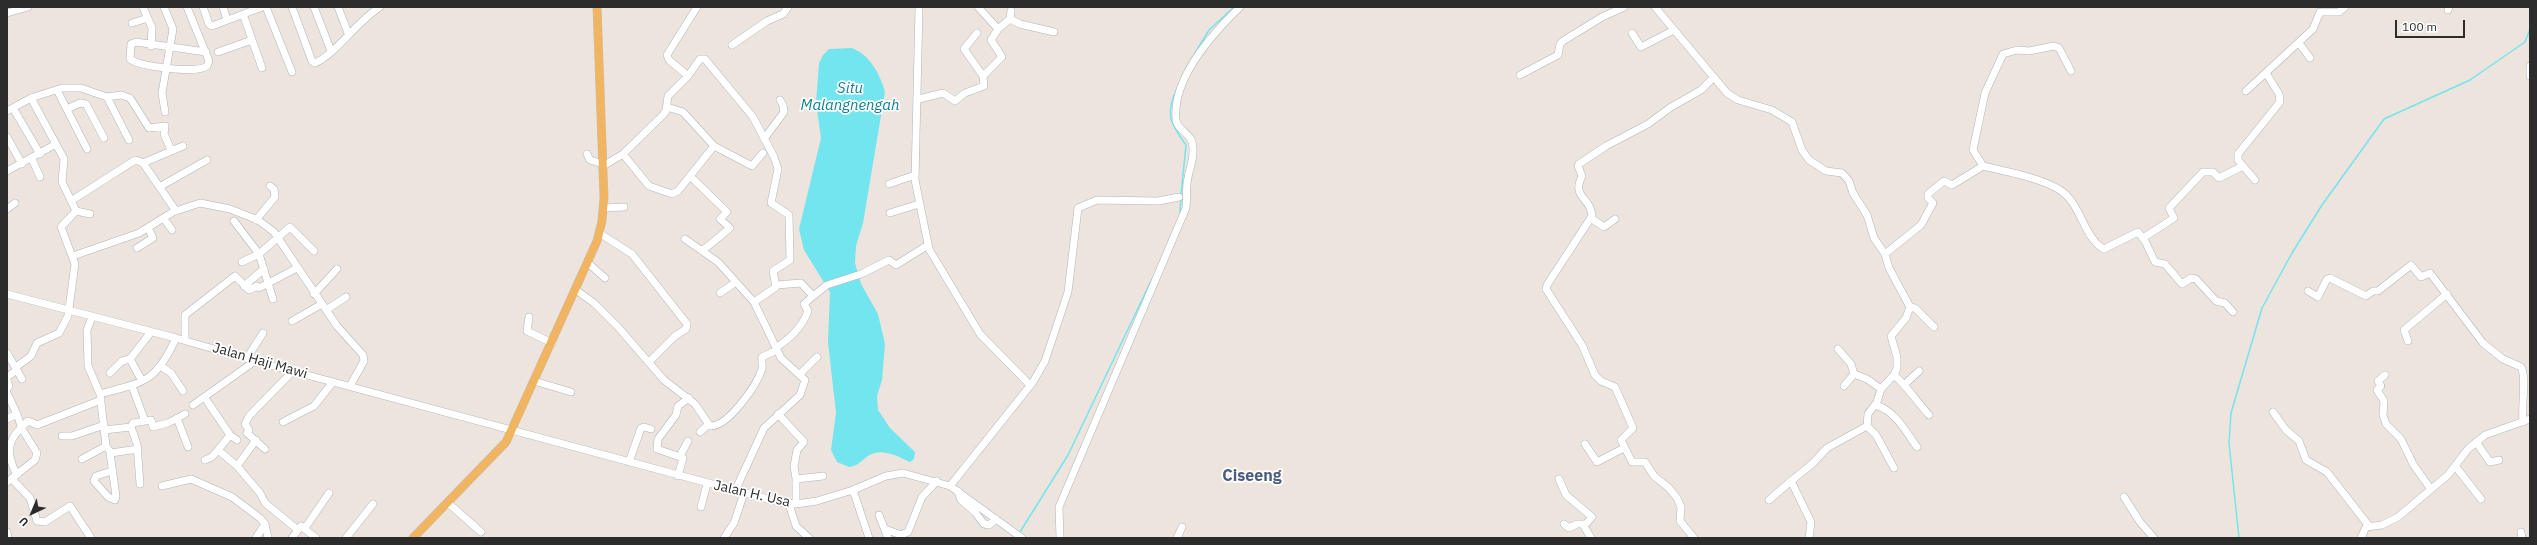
<!DOCTYPE html>
<html>
<head>
<meta charset="utf-8">
<style>
	body { margin:0 }
	#map { position:relative; width:2537px; height:545px; overflow:hidden; background:#ede4de; font-family:"IBM Plex Sans",sans-serif }
	canvas { display:block }
	.frame { position:absolute; inset:0; border:8px solid #2c2c2c; pointer-events:none }
	.north { position:absolute; left:12px; top:493px; width:40px; height:40px; -webkit-text-stroke:3px #fff; paint-order:stroke; rotate:224deg; font-size:11px; font-weight:700; line-height:16px; text-align:center; color:#2c2c2c }
	.north::after { content:''; display:block; margin:auto; width:14px; height:18px; background:#2c2c2c; clip-path:polygon(50% 0,100% 100%,50% 72%,0 100%) }
	.scale { position:absolute; left:2395px; top:20px; width:70px; height:18px; box-sizing:border-box; border:2px solid #2c2c2c; border-top:0; padding-left:5px; font-size:12px; line-height:14px; white-space:nowrap; color:#2c2c2c; -webkit-text-stroke:3px #fff; paint-order:stroke }
</style>
</head>
<body>
<div id="map">
<canvas width="2537" height="545"></canvas>
<div class="frame"></div>
<div class="north">U</div>
<div class="scale">100 m</div>
</div>
<script>
const ctx = document.querySelector('canvas').getContext('2d');
ctx.lineJoin = 'round';
function fillPath(path, color) {
  ctx.fillStyle = color;
  ctx.fill(path, 'evenodd');
}
function strokePath(path, color, width, dash) {
  ctx.strokeStyle = color;
  ctx.lineWidth = width;
  ctx.lineCap = dash ? 'butt' : 'round';
  ctx.setLineDash(dash || []);
  ctx.stroke(path);
}
function drawText(font, color, halo, rows, align = 'center') {
  ctx.font = font + ' "IBM Plex Sans",sans-serif';
  ctx.lineWidth = 3.5;
  ctx.setLineDash([]);
  ctx.textBaseline = 'middle';
  ctx.strokeStyle = halo;
  ctx.fillStyle = color;
  for (const [text, x, y, turn = 0] of rows) {
    ctx.save();
    ctx.translate(x, y);
    ctx.rotate((+turn || 0) * Math.PI / 180);
    ctx.textAlign = isNaN(turn) ? turn : align;
    if (halo) ctx.strokeText(text, 0, 0);
    ctx.fillText(text, 0, 0);
    ctx.restore();
  }
}
fillPath(new Path2D(`
	M852 48C870 55 880 74 885 92L863 223 856 246 855 263 861 284 878 314 885 344 882 380 877 396 878 410 890 428 915 452 914 459 910 462C897 456 881 447 868 456 861 461 858 466 849 467L837 462 831 450 836 413 828 342 830 292 804 250 799 229 821 138 816 103 819 63 823 55 829 49Z`), '#72e5ef');
strokePath(new Path2D(`
	M1185 70 1209 30 1234 7
	M1178 86C1165 113 1169 122 1186 145L1181 195
	M1180 213 1181 199
	M1020 532 1068 455 1152 279
	M2239 538 2229 443 2231 413 2262 308 2292 253 2322 205 2384 119 2470 80 2525 42 2530 29`), '#72e5ef', 1.5);
const minor = new Path2D(`
	M143 7 152 28 151 46
	M164 7 173 29 162 93 165 112
	M187 7 209 61 207 66C197 74 140 67 130 59L131 44 136 42 206 52
	M203 7 209 24 212 26 262 7
	M223 7 227 20
	M266 7 292 72
	M292 7 312 61 315 63C335 55 357 21 380 7
	M314 7 331 51
	M338 7 348 33
	M919 7 915 180 929 249 980 334 1030 385
	M978 7 998 29 1010 19 1011 11
	M1655 7 1727 93 1738 100 1772 110 1792 122 1802 150 1809 160 1826 171 1842 173 1849 181 1853 193 1867 215 1874 238 1885 254 1889 268 1910 307 1906 318 1891 336 1897 357V368L1894 375 1881 389 1877 402 1868 414 1867 426 1827 448 1812 464 1791 481 1811 522 1809 538
	M2448 10 2449 7
	M7 13 28 7
	M243 14 262 68
	M1010 19 1020 24 1054 32
	M132 23 148 18
	M1632 33 1641 47 1674 30
	M2299 43 2310 58
	M732 45 767 21 783 14 788 7
	M218 52 252 40
	M2530 66V76
	M1520 75 1558 55 1560 44 1563 41 1602 17 1624 7
	M688 76 700 59H705L753 117 774 157 778 169 771 203 789 215 790 260 773 271 776 287 754 302
	M983 76 1002 57 991 40 998 29
	M57 90 87 149
	M2246 91 2313 29 2320 12H2339L2345 7
	M107 97 129 140
	M919 99 943 93 955 101 965 93 984 86 983 76 964 49 977 33
	M667 107 683 112 714 146 752 166 763 153
	M13 108 40 154
	M67 109 80 103 86 104 104 138
	M7 111 31 98 62 88H81L107 97 121 95 130 98 149 128 165 126 164 134 171 150
	M7 137 22 164
	M764 139 784 112 783 105 780 100
	M587 154 590 160 603 164
	M623 154 649 186 672 194 678 191 714 146
	M32 159 40 177
	M603 166 623 154 662 116 666 111 668 96 688 76 669 60 667 55 697 7
	M1983 166 1973 150 1974 145 1985 93 2003 54 2017 50 2029 51 2054 46 2059 48 2071 71
	M7 171 56 144
	M690 176 727 212 720 219 730 228 702 251
	M2255 180 2238 160V154L2280 102 2279 94 2266 73
	M889 184 915 175
	M161 186 207 160
	M71 201 132 162 136 160 143 163
	M604 208 624 207
	M7 209 15 203
	M76 211 90 214
	M176 211 143 163 183 146
	M890 213 919 204
	M164 219 172 230
	M1592 219 1604 227 1615 219
	M256 220 275 197 274 189 270 186
	M234 221 259 254 273 299
	M599 233 632 254 687 324 686 329 675 336 649 362
	M2143 238 2174 218 2169 208 2203 172H2213L2219 178 2243 166
	M685 239 718 262 754 302 781 358 805 380 800 395 764 428 735 491
	M137 248 153 238 148 228
	M1885 254 1921 225 1933 203 1928 198V194L1944 181 1952 185 1983 166C2007 172 2039 177 2060 190 2081 203 2084 239 2104 249L2138 232 2145 241 2155 262 2165 264 2182 284 2191 278 2196 279 2216 301 2225 303 2233 312
	M73 256 139 233 173 212 200 203 230 209 258 220 274 232 337 326 363 355 364 361 350 386
	M242 262 259 254 290 227 314 251
	M588 263 605 278
	M777 285 801 283 813 296 827 285 861 274 889 260 896 265 928 245
	M244 286 264 269
	M576 290 594 303 618 327 664 380 695 404 710 426C728 427 757 385 762 369 763 365 761 361 762 357L777 350
	M2308 291 2318 297 2327 279 2330 278 2366 296 2373 291H2378L2411 265 2421 277 2430 273 2483 343 2503 359 2521 367C2527 377 2521 407 2523 422
	M720 293 736 282
	M7 294 176 338 255 361 779 502 796 504 817 501 853 490 886 476 903 473 950 486 1022 538
	M314 294 337 269
	M1910 307 1915 308 1934 327
	M326 310 346 297
	M92 317 87 330 88 366 100 394 106 446 111 453 138 449
	M529 317 527 331 552 343
	M292 321 322 304
	M185 340V315L235 276 249 290 257 286 259 288 297 268
	M2408 341 2404 330 2447 294
	M776 348C790 338 802 328 808 311L804 304 813 296
	M1838 349 1851 364 1854 374 1844 386
	M7 353 22 379
	M247 358 263 333
	M130 359 142 381
	M16 367 31 356 37 343 59 333 68 316 75 264 61 227 76 211 62 182 64 159 31 98
	M162 367 171 373 183 391
	M110 373 122 361 130 359 151 332
	M800 374 817 357
	M1854 374 1867 379 1881 389
	M1894 375C1907 386 1917 402 1929 415
	M2385 375 2378 381 2381 386 2377 390 2384 401 2383 415 2386 424 2401 439 2413 464 2430 488
	M7 377 17 370
	M7 380 9 386 7 389
	M534 381 571 392
	M1905 384 1919 371
	M132 386 145 421 151 420 153 427 168 423 185 414
	M7 393 17 414
	M100 394C145 382 156 382 176 338
	M205 398 230 435 237 440
	M193 405 255 361
	M1875 405C1895 410 1906 432 1917 447
	M2273 412 2286 430 2299 441 2306 460 2327 472 2369 526
	M778 414 804 442 797 450 794 466 796 479
	M177 418 188 447
	M7 419 17 414 22 429 37 453 35 460 7 482
	M283 422 314 406 333 382
	M1867 426 1876 435 1894 468
	M131 427 133 423 145 421
	M104 430 131 427 137 444 140 484
	M700 432 708 425
	M62 436H72L104 425
	M2476 442 2490 462 2499 460
	M1585 444 1597 462 1624 448
	M265 449 247 433 249 430 245 424 249 416 293 371
	M218 450 230 435
	M110 453 116 496 115 500 108 497 94 481 96 476 112 471
	M680 456 688 441
	M82 459 106 446
	M205 460 212 457 218 450 237 466 260 493 265 503 298 530
	M629 462 641 428 644 427 651 429
	M237 466 256 440
	M2456 467 2481 499
	M17 475C4 451 8 438 28 421L37 425 101 400
	M678 476 683 458 657 449 658 439 676 415 678 406 689 398
	M12 479 30 498 37 521 45 522 70 506 91 538
	M1559 479 1566 495 1592 517 1584 526 1591 538
	M162 486 191 479 232 497 260 518 265 524 268 538
	M950 486 1033 382 1045 361 1068 292 1078 208 1097 200 1158 201 1179 197
	M853 490 869 538
	M958 491 961 500 975 512 984 524 989 525 996 519
	M2124 497 2140 522 2154 538
	M1769 500 1791 481
	M448 503 481 532
	M789 504 796 526 809 538
	M796 504V479L823 476
	M701 507 707 484
	M879 515 888 538
	M1564 524 1569 528 1577 524H1585
	M305 528 329 493
	M885 529 901 535 908 532 922 497 937 481
	M7 532 8 538
	M2521 532 2522 538
	M256 538 265 524
	M292 538 301 526 316 538
	M346 538 373 504
	M724 538 734 523 744 493
	M1060 538 1059 507 1186 208C1187 200 1186 192 1187 184 1188 171 1196 156 1192 142 1190 133 1178 131 1176 120 1172 79 1212 34 1240 7
	M1177 538 1182 527
	M1694 538 1680 521 1681 507 1677 498 1669 488 1654 476 1645 462H1632L1621 440 1633 428 1615 387 1601 381 1595 375 1582 345 1546 289 1547 285 1592 216C1591 197 1571 198 1582 176L1578 166 1579 164 1606 146 1648 124 1671 107 1701 90 1714 77
	M2361 538 2366 527 2382 525 2398 517 2448 475 2468 449 2485 435 2530 419`);
const major = new Path2D(`
	M413 538 506 442 597 241 602 221 604 198 597 7`);
strokePath(minor, '#aeb4bc', 8);
strokePath(major, '#c4c4c4', 9);
strokePath(minor, '#fff', 7);
strokePath(major, '#f1b460', 8);
drawText('14px', '#2c2c2c', '#fff', [
	["Jalan Haji Mawi",260,361,16],
	["Jalan H. Usa",752,494,13]
]);
drawText('italic 15px', '#0e8197', '#fff', [
	["Situ",850,89],
	["Malangnengah",850,106]
]);
drawText('bold 16px', '#4c5e7d', '#fff', [
	["Ciseeng",1252,476]
]);
</script>
</body>
</html>
